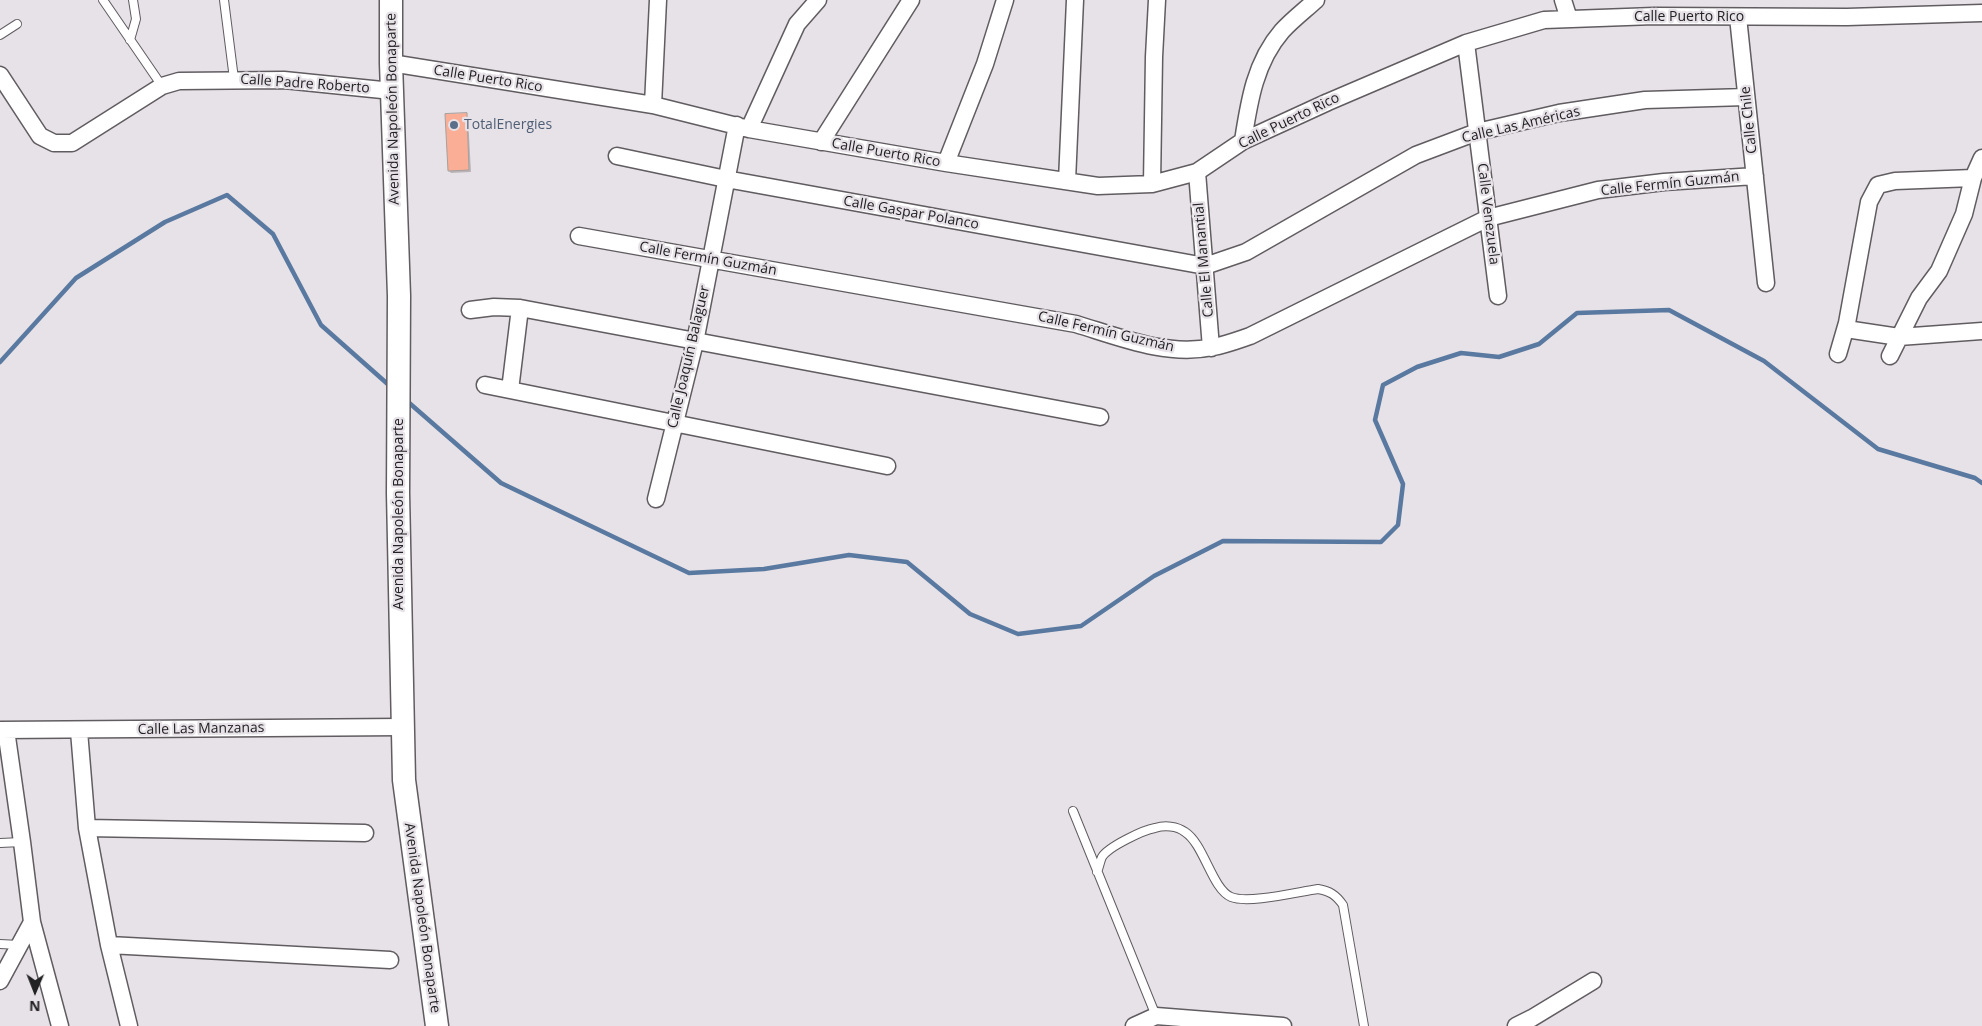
<!DOCTYPE html>
<html>
<head>
<meta charset="utf-8">
<style>
	body { margin:0 }
	#map { position:relative; width:1982px; height:1026px; overflow:hidden; background:#e7e2e7; font-family:"Open Sans",sans-serif }
	canvas { display:block }
	.north { position:absolute; left:10px; top:966px; width:50px; height:50px; -webkit-text-stroke:4px #e7e2e7; paint-order:stroke; rotate:181deg; font-size:14px; font-weight:700; line-height:20px; text-align:center; color:#222123 }
	.north::after { content:''; display:block; margin:auto; width:18px; height:22px; background:#222123; clip-path:polygon(50% 0,100% 100%,50% 72%,0 100%) }
</style>
</head>
<body>
<div id="map">
<canvas width="1982" height="1026"></canvas>
<div class="north">N</div>
</div>
<script>
const ctx = document.querySelector('canvas').getContext('2d');
ctx.lineJoin = 'round';
function fillPath(path, color) {
  ctx.fillStyle = color;
  ctx.fill(path, 'evenodd');
}
function strokePath(path, color, width, dash) {
  ctx.strokeStyle = color;
  ctx.lineWidth = width;
  ctx.lineCap = dash ? 'butt' : 'round';
  ctx.setLineDash(dash || []);
  ctx.stroke(path);
}
function drawText(font, color, halo, rows, align = 'center') {
  ctx.font = font + ' "Open Sans",sans-serif';
  ctx.lineWidth = 4.5;
  ctx.setLineDash([]);
  ctx.textBaseline = 'middle';
  ctx.strokeStyle = halo;
  ctx.fillStyle = color;
  for (const [text, x, y, turn = 0] of rows) {
    ctx.save();
    ctx.translate(x, y);
    ctx.rotate((+turn || 0) * Math.PI / 180);
    ctx.textAlign = isNaN(turn) ? turn : align;
    if (halo) ctx.strokeText(text, 0, 0);
    ctx.fillText(text, 0, 0);
    ctx.restore();
  }
}
fillPath(new Path2D(`
	M466 115 468 117 471 172 451 173 449 171Z`), '#0003');
strokePath(new Path2D(`
	M0 362 76 278 165 222 227 195 273 234 321 325 391 387
	M407 401 501 483 689 573 764 569 849 555 907 562 970 614 1018 634 1081 626 1154 576 1223 541 1381 542 1398 525 1403 484 1375 420 1383 385 1417 367 1461 353 1499 357 1539 344 1577 313 1669 310 1764 361 1878 449 1975 478 1982 483`), '#5979a0', 4.5);
const building = new Path2D(`
	M467 113 469 170 448 171 445 114Z`);
fillPath(building, '#faae96');
strokePath(building, '#a59f9d', 1);
const lane = new Path2D(`
	M103 0 162 86
	M224 0 234 79
	M0 35 17 24
	M130 40 136 19 133 0
	M1073 811 1156 1016
	M0 843 22 842
	M1097 872C1099 868 1100 861 1102 857 1108 847 1143 830 1155 828 1165 825 1177 826 1185 832 1204 844 1212 889 1231 897 1248 904 1297 892 1318 889 1330 891 1336 895 1343 905L1364 1026
	M0 944 19 945`);
const street = new Path2D(`
	M1563 0 1569 19
	M1738 17 1766 283
	M1466 43 1498 296
	M391 63 653 105 749 129 946 163 1098 186 1152 184 1197 172 1243 141 1328 102 1466 43 1544 20 1654 16 1847 17 1982 13
	M0 75 40 136 54 143H72L162 86 179 81 284 80 392 91
	M653 105 658 0
	M749 129 797 24 818 0
	M1243 141C1249 102 1255 62 1282 31 1292 20 1305 10 1316 0
	M821 142 911 0
	M617 156 726 179 1205 266 1246 252 1416 155 1477 132 1559 113 1645 100 1746 97
	M946 163 985 64 1005 0
	M1197 172 1211 348
	M1067 181 1075 0
	M1152 184 1154 57 1157 0
	M579 236 1076 324C1119 337 1167 357 1213 347 1225 345 1238 340 1250 336L1488 218 1598 190 1664 182 1755 176
	M470 310 494 307 520 308 1100 417
	M1846 329 1899 337 1982 331
	M1838 354 1847 323 1869 202 1878 185 1895 181 1973 178
	M1890 356 1919 298 1939 271 1964 214 1973 178 1982 158
	M485 385 887 466
	M510 390 520 308
	M656 499 695 342 737 125
	M0 730 402 727
	M79 731 87 828 109 945 129 1026
	M87 828 365 833
	M32 922 60 1026
	M109 945 390 960
	M0 981 32 922 22 842 6 730
	M1134 1026 1156 1016 1283 1026
	M1516 1026 1532 1018 1593 981`);
const secondary = new Path2D(`
	M391 0V63L399 296 398 493 404 780 437 1026`);
strokePath(lane, '#605c60', 10);
strokePath(street, '#605c60', 19);
strokePath(secondary, '#605c60', 25);
strokePath(lane, '#fff', 8);
strokePath(street, '#fff', 16);
strokePath(secondary, '#fff', 22);
for (const [x, y, r, color] of [
	[454,125,5,"#5c6f8a"]
]) {
  const dot = new Path2D();
  dot.arc(x, y, r, 0, 2 * Math.PI);
  ctx.fillStyle = color;
  ctx.fill(dot);
  strokePath(dot, '#e7e2e7', 2);
}
drawText('14px', '#222123', '#e7e2e7', [
	["Calle Puerto Rico",1689,17],
	["Calle Puerto Rico",488,79,9],
	["Calle Padre Roberto",305,84,4],
	["Avenida Napoleón Bonaparte",393,109,-91],
	["Calle Chile",1749,120,-96],
	["Calle Puerto Rico",1289,121,-26],
	["Calle Las Américas",1521,125,-13],
	["Calle Puerto Rico",886,153,10],
	["Calle Fermín Guzmán",1670,184,-6],
	["Calle Gaspar Polanco",911,213,10],
	["Calle Venezuela",1488,214,83],
	["Calle Fermín Guzmán",708,259,10],
	["Calle El Manantial",1204,260,-95],
	["Calle Fermín Guzmán",1106,332,13],
	["Calle Joaquín Balaguer",689,357,-77],
	["Avenida Napoleón Bonaparte",399,514,-90],
	["Calle Las Manzanas",201,729,-1],
	["Avenida Napoleón Bonaparte",422,918,82]
]);
drawText('14px', '#4e5e75', '#e7e2e7', [
	["TotalEnergies",464,125]
], 'left');
</script>
</body>
</html>
